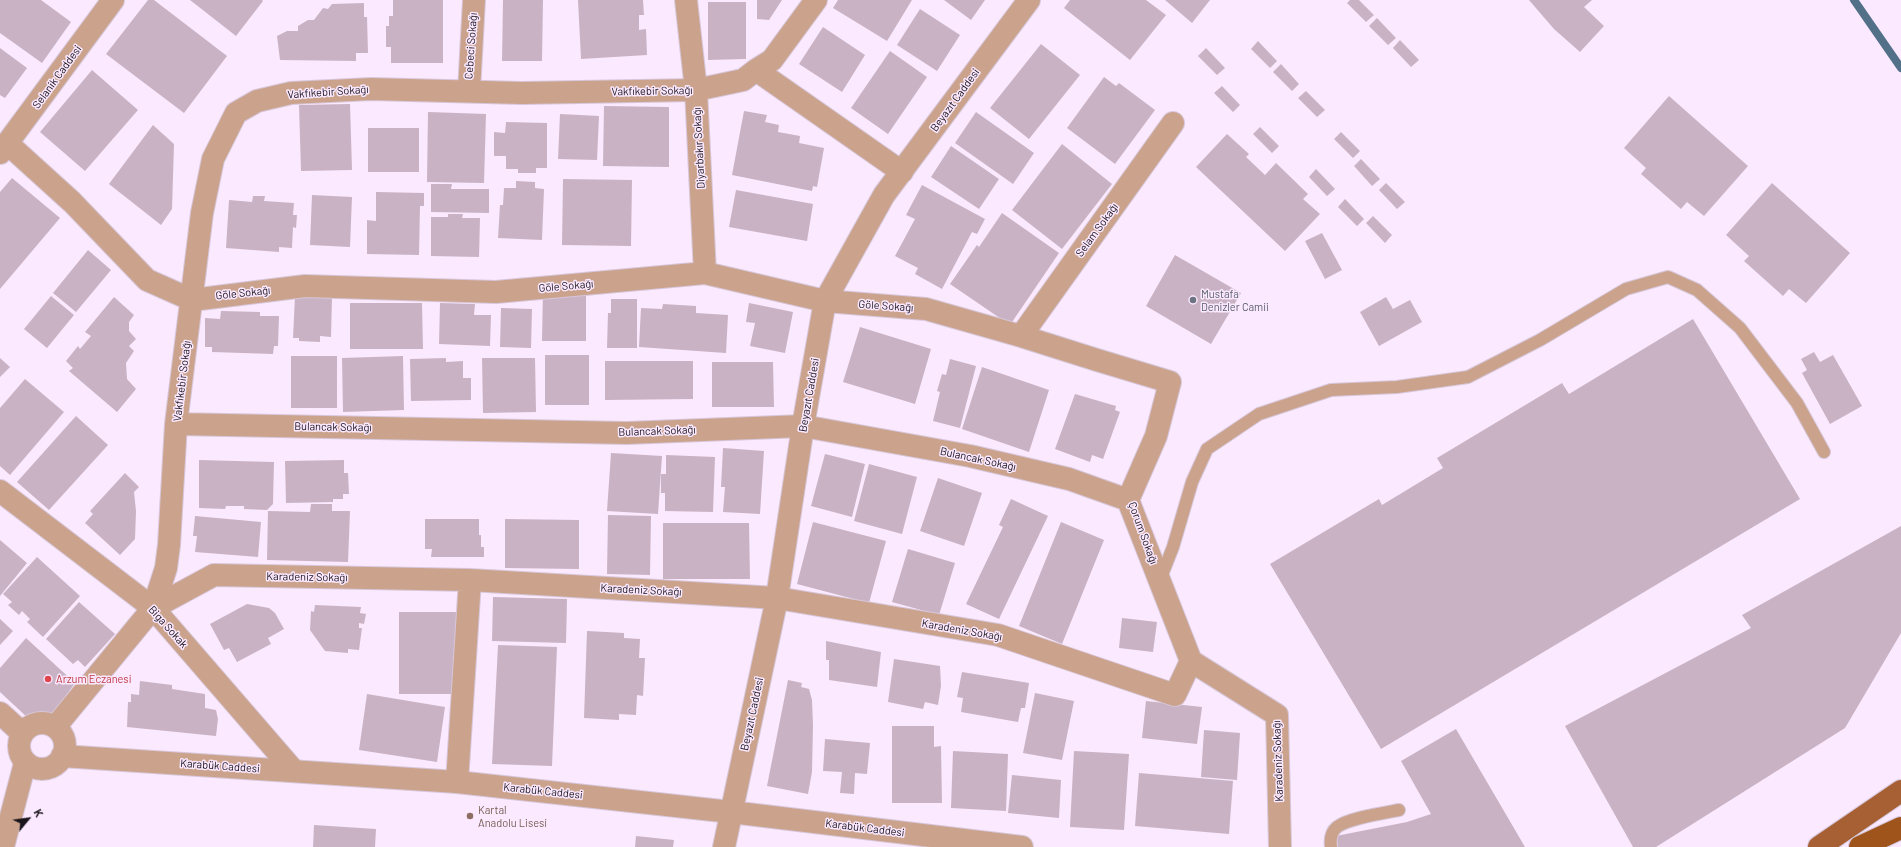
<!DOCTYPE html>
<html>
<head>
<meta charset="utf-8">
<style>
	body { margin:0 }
	#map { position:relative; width:1901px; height:847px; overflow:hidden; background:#fbe9ff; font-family:Barlow,sans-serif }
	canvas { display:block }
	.north { position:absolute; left:8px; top:799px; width:40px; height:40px; -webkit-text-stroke:3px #fbe9ff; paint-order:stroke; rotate:61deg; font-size:11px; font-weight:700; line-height:16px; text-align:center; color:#1a141b }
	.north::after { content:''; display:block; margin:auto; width:14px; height:18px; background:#1a141b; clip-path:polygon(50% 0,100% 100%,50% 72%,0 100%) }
</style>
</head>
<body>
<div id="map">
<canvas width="1901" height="847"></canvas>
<div class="north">K</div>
</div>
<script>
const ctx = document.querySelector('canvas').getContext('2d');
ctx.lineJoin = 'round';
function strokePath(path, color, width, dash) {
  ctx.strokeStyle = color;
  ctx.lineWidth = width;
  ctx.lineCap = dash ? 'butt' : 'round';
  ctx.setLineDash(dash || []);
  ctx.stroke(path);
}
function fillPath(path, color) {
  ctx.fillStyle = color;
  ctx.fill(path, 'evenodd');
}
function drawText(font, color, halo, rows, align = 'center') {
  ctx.font = font + ' Barlow,sans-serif';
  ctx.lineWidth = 3;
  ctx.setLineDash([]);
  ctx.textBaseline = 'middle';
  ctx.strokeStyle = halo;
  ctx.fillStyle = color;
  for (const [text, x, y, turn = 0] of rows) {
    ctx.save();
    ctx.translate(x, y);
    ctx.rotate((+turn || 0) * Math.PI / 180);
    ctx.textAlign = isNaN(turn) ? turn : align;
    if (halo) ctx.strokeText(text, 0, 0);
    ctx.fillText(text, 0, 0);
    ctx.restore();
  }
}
strokePath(new Path2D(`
	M1854 0 1901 68`), '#537089', 8);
fillPath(new Path2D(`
	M0 0H41L71 22 42 63 0 33Z
	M148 0H154L227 56 184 113 106 54Z
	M190 0H262L263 1 236 36Z
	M393 0H443V63H391V47H386V26H389V16H393Z
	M503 0H543L542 61H502Z
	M578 0H643L644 15H639V30L646 29 647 55 581 59Z
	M757 0H782L769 20 757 19Z
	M838 0H912L887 41 833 8Z
	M944 0H985L971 20Z
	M1070 0H1146L1166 15 1130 60 1064 8Z
	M1165 0H1210L1192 23Z
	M1350 0H1359L1374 15 1366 22 1347 3Z
	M1529 0H1592L1584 7 1604 26 1580 52 1554 29Z
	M708 2H746V59L708 60Z
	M364 3V17H367L368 53H356V61L280 60 277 36 287 31H298V26L308 20H314L323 8 328 9 332 4Z
	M920 9 960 35 937 71 897 45Z
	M1377 18 1396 38 1388 45 1369 26Z
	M823 27 865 55 842 92 799 64Z
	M1400 40 1419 60 1411 67 1393 48Z
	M1258 41 1277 61 1270 68 1251 49Z
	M1041 44 1080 75 1029 139 990 108Z
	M0 48 27 68 5 98 0 95Z
	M1206 48 1225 68 1217 75 1198 56Z
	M890 51 927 77 888 134 851 108Z
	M1281 64 1299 84 1292 91 1273 72Z
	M92 70 138 110 85 171 40 132Z
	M1104 77 1116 86 1119 83 1155 110 1115 164 1067 128Z
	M1222 86 1240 105 1233 112 1214 93Z
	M1306 91 1325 110 1317 117 1298 98Z
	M1669 96 1748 166 1704 216 1687 202 1681 209 1641 174 1646 168 1624 148Z
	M350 104 352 170 301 171 299 105Z
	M604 106 669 107V167L603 166Z
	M744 111 767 115 765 122 779 125 778 132 800 136 799 143 824 148 817 187 813 186 812 191 732 175Z
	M428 112 486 114 484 183 427 182Z
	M976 112 1034 153 1013 184 955 143Z
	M560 114 599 116 597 160 558 159Z
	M506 122 547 123V168H536V173H518V169H506V156H494V132L505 133Z
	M153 125 174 144 172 209 161 225 109 184Z
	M1260 127 1279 146 1272 153 1253 134Z
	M368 128H419V172H368Z
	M1341 132 1360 151 1353 158 1334 139Z
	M1227 134 1249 154 1246 157 1265 175 1276 163 1308 194 1303 199 1320 214 1285 251 1196 167Z
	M1062 144 1112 184 1062 249 1012 210Z
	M951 146 999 179 979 209 931 177Z
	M1361 159 1380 179 1372 186 1354 166Z
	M1316 169 1335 189 1327 196 1309 177Z
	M12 178 60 218 0 289V192Z
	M563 179 632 180 631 246 562 245Z
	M516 181 535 182V188L544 189 542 240 498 238 500 205H503L504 188H516Z
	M1386 183 1405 202 1397 209 1379 190Z
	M1772 183 1850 253 1806 303 1789 289 1783 296 1744 261 1749 256 1726 235Z
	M431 184H452L451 189H489V213L431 212Z
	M922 185 985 219 977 234 972 232 942 289 915 274 918 268 895 256 915 219 906 215Z
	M736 190 813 204 807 241 729 227Z
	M376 192 424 193V206H420L419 255 367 254V220L376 221Z
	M312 195 352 197 350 247 310 245Z
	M253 196H265L264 201 294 203 293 215H297L296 228 293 227 292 248 279 247V252L226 248 229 200 252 202Z
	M1345 199 1364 219 1357 226 1338 207Z
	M1002 213 1059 253 1010 325 950 284 977 245 979 247Z
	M448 214H463L462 218H480L479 257 431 256V217H448Z
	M1373 216 1392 235 1385 243 1366 223Z
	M1322 233 1342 270 1325 279 1305 241Z
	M88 250 111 270 76 312 53 293Z
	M1175 255 1241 293 1211 344 1146 306Z
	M543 289H586V341H542Z
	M51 296 74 315 47 348 24 329Z
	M295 296 332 298 331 337 320 336V342L299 341V338H293Z
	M114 297 134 315 129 322V331L136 339 129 346 134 351 126 363 127 379 136 389 117 412 69 371 73 368 66 361 78 346 80 349 91 336 85 332Z
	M1386 297 1393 309 1410 300 1422 322 1379 346 1360 312Z
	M611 299H637V348H607L608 313H611Z
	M350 303H422L423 349H350Z
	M440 303 475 304 474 315H491L490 346 439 344Z
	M749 303 793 312 785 353 750 346 755 323 746 322Z
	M663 304 696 306V313L728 315 726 353 639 347 641 308 662 309Z
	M501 308 532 309 531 348 500 347Z
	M221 311 260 312V316H279L278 346H274L273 354 212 352V347H205V318L220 319Z
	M1693 319 1800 499 1381 749 1270 564 1379 499 1382 505 1443 468 1437 458 1562 383 1569 394Z
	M860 327 931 349 915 404 843 382Z
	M1814 352 1820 362 1833 355 1862 406 1830 424 1802 373 1807 370 1801 359Z
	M545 355H589V405H545Z
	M291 356H337V408H291Z
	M403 356 404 410 343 412 342 358Z
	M0 358 10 367 0 377Z
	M446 358V362L463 361V378H471V400L411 401 410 359Z
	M482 358H535L536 412 483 413Z
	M950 359 976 366 960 428 933 421 940 392 937 391 942 374 946 375Z
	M605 361H693V399L605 400Z
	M712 362H773L774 407H712Z
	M982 367 1049 390 1029 452 962 429Z
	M25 379 64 412 10 475 0 466V408Z
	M1075 394 1116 406 1115 410 1120 412 1103 459 1092 455 1090 462 1055 449Z
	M76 416 108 445 49 510 17 482Z
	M723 448 764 451 760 514 723 512 725 487H721Z
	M611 453 662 456 658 514 607 511Z
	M825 454 865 464 852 517 811 506Z
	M666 455 715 457 713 512 665 511V493H661V474H666Z
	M199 460 274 462 273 504 267 510 244 509V506H226L225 509 199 508Z
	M344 460V473H348L349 494H343V499H333V502L286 503 285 461Z
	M869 464 917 477 902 534 854 521Z
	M125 473 139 487 134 492 136 511 135 539 120 555 85 523 93 514 90 511Z
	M938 478 982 493 964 546 920 531Z
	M1011 499 1048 516 999 619 966 604 1003 527 999 525Z
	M311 504H332V511H350L348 562 267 560 268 511 310 512Z
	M608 515 651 516 650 575 607 574Z
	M195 516 261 522 258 557 195 552 197 536H193Z
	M425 519H479V535H481V547H484V557H431L432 549H425Z
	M505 519 579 520V569L505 568Z
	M813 522 886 541 869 603 797 584Z
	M1061 522 1104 540 1062 644 1019 626Z
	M663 523H749L750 579H663Z
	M1901 526V633L1845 728 1656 847H1633L1565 726 1751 628 1742 615Z
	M0 540 27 563 0 596Z
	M908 549 955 563 939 615 892 602Z
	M37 557 80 596 43 637 27 622 30 619 22 611 19 615 8 605 12 602 3 594Z
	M493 597 567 599 566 643 492 641Z
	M79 602 115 634 85 667 78 660 73 664 46 639Z
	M247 604 269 608 275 613 284 629 268 638 271 644 237 662 229 648 224 650 210 624Z
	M315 605 361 607 360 613 366 614 364 624 359 623V628H362L359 650 348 649V653L325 651 310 630 311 611 314 612Z
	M399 612H456V694H399Z
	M1122 618 1157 622 1153 652 1119 648Z
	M0 619 13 631 0 645Z
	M587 631 624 633V638L640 639 639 658H645L643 696 637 695 636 715 619 714V720L584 718Z
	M26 638 75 683 49 719H29L0 692V668Z
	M826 641 881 652 877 687 829 680V660H826Z
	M498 645 557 647 552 766 492 764Z
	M894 659 940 666 941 686 938 705 925 702 923 709 888 702Z
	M962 672 1029 683 1025 708H1021L1018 722 961 712 963 698 957 697Z
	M788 680 802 683 801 687 809 689 812 700 813 725 812 772 808 794 767 786Z
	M140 681 172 685V689L205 694V708L216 710 218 719 216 736 127 727 128 702H131V694L139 695Z
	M1035 693 1074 701 1062 760 1023 753Z
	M367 694 445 707 437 762 359 750Z
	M1146 701 1202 707 1197 744 1142 738Z
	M892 726H934V747L941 746 942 803H892Z
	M1456 729 1525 847H1338L1336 836 1407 822 1431 814 1401 761Z
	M1204 730 1240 733 1237 780 1201 777Z
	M825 739 870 743 867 774 855 773 854 794 840 793 842 772 823 771Z
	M953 751 1008 754 1006 811 951 808Z
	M1074 751 1129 754 1124 830 1070 827Z
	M1139 773 1233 781 1229 834 1135 826Z
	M1012 775 1061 780 1059 818 1008 813Z
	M314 825 376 829 375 847H313Z
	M636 836 674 840 673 847H635Z`), '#c9b2c3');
const service = new Path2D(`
	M1160 580 1173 547 1192 482 1207 449 1259 414 1331 390 1397 387 1468 377 1540 340 1626 289 1668 277 1697 290 1740 328 1797 403 1824 452
	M1331 847C1330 840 1331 832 1337 827 1349 818 1383 813 1399 810`);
const minor = new Path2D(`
	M686 0 696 90 705 273
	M756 70 772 60 816 0
	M469 91 474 0
	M8 144 72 202 147 280 192 300 305 286 496 292 705 273 825 301 926 309 1021 336 1097 360 1170 382 1156 436 1128 500 1191 661
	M1021 336 1173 123
	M176 424 627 433 803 426 970 456 1069 479 1128 500
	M0 491 153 608 294 771
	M153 608 214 575 470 580 777 598 998 635 1175 695 1191 661 1277 715 1280 847
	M56 726 153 608 166 568 169 545 176 424 202 213 213 159 236 113 257 101 291 93 371 89 522 93 696 90 743 80 756 70 902 172
	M457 782 470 580`);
const tertiary = new Path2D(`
	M0 153 113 0
	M0 713 22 733
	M19 746a23 23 0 1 1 46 0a23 23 0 1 1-46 0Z
	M62 756 457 782 731 812 1022 847
	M3 847 25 763
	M724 847 777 598 803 426 825 301 884 195 1029 0`);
const primary = new Path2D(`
	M1819 847 1901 791`);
const trunk = new Path2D(`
	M1860 847 1901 828`);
strokePath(service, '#d7c7db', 14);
strokePath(minor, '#d7c7db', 24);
strokePath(tertiary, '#d7c7db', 24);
strokePath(primary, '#d7c7db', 24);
strokePath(trunk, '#d7c7db', 24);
strokePath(service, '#cba38c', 12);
strokePath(minor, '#cba38c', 22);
strokePath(tertiary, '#cba38c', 22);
strokePath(primary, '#a66033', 22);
strokePath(trunk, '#9e541a', 22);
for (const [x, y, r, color] of [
	[1193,300,4,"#6b7280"],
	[48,679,4,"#e0444e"],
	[470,816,4,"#8d6e63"]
]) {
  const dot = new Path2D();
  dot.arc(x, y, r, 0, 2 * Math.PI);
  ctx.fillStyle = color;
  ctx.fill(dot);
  strokePath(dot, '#fbe9ff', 1.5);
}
drawText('11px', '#1a141b', '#fbe9ff', [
	["Cebeci Sokağı",471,46,-86],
	["Selanik Caddesi",57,77,-54],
	["Vakfıkebir Sokağı",652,91,-1],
	["Vakfıkebir Sokağı",328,92,-4],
	["Beyazıt Caddesi",955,100,-54],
	["Diyarbakır Sokağı",699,148,-93],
	["Selam Sokağı",1097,230,-54],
	["Göle Sokağı",566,286,-5],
	["Göle Sokağı",243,293,-6],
	["Göle Sokağı",886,306,4],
	["Vakfıkebir Sokağı",182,381,-83],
	["Beyazıt Caddesi",809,395,-80],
	["Bulancak Sokağı",333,427,1],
	["Bulancak Sokağı",657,431,-2],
	["Bulancak Sokağı",978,459,12],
	["Çorum Sokağı",1143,533,70],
	["Karadeniz Sokağı",307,577,1],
	["Karadeniz Sokağı",641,590,3],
	["Biga Sokak",168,627,48],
	["Karadeniz Sokağı",962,630,10],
	["Beyazıt Caddesi",752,714,-78],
	["Karadeniz Sokağı",1278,761,-92],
	["Karabük Caddesi",220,766,4],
	["Karabük Caddesi",543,791,6],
	["Karabük Caddesi",865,828,7]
]);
drawText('11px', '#5b616d', '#fbe9ff', [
	["Mustafa",1201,294],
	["Denizler Camii",1201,307]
], 'left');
drawText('11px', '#be3a42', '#fbe9ff', [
	["Arzum Eczanesi",56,679]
], 'left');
drawText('11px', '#785e54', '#fbe9ff', [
	["Kartal",478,810],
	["Anadolu Lisesi",478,823]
], 'left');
</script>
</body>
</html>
